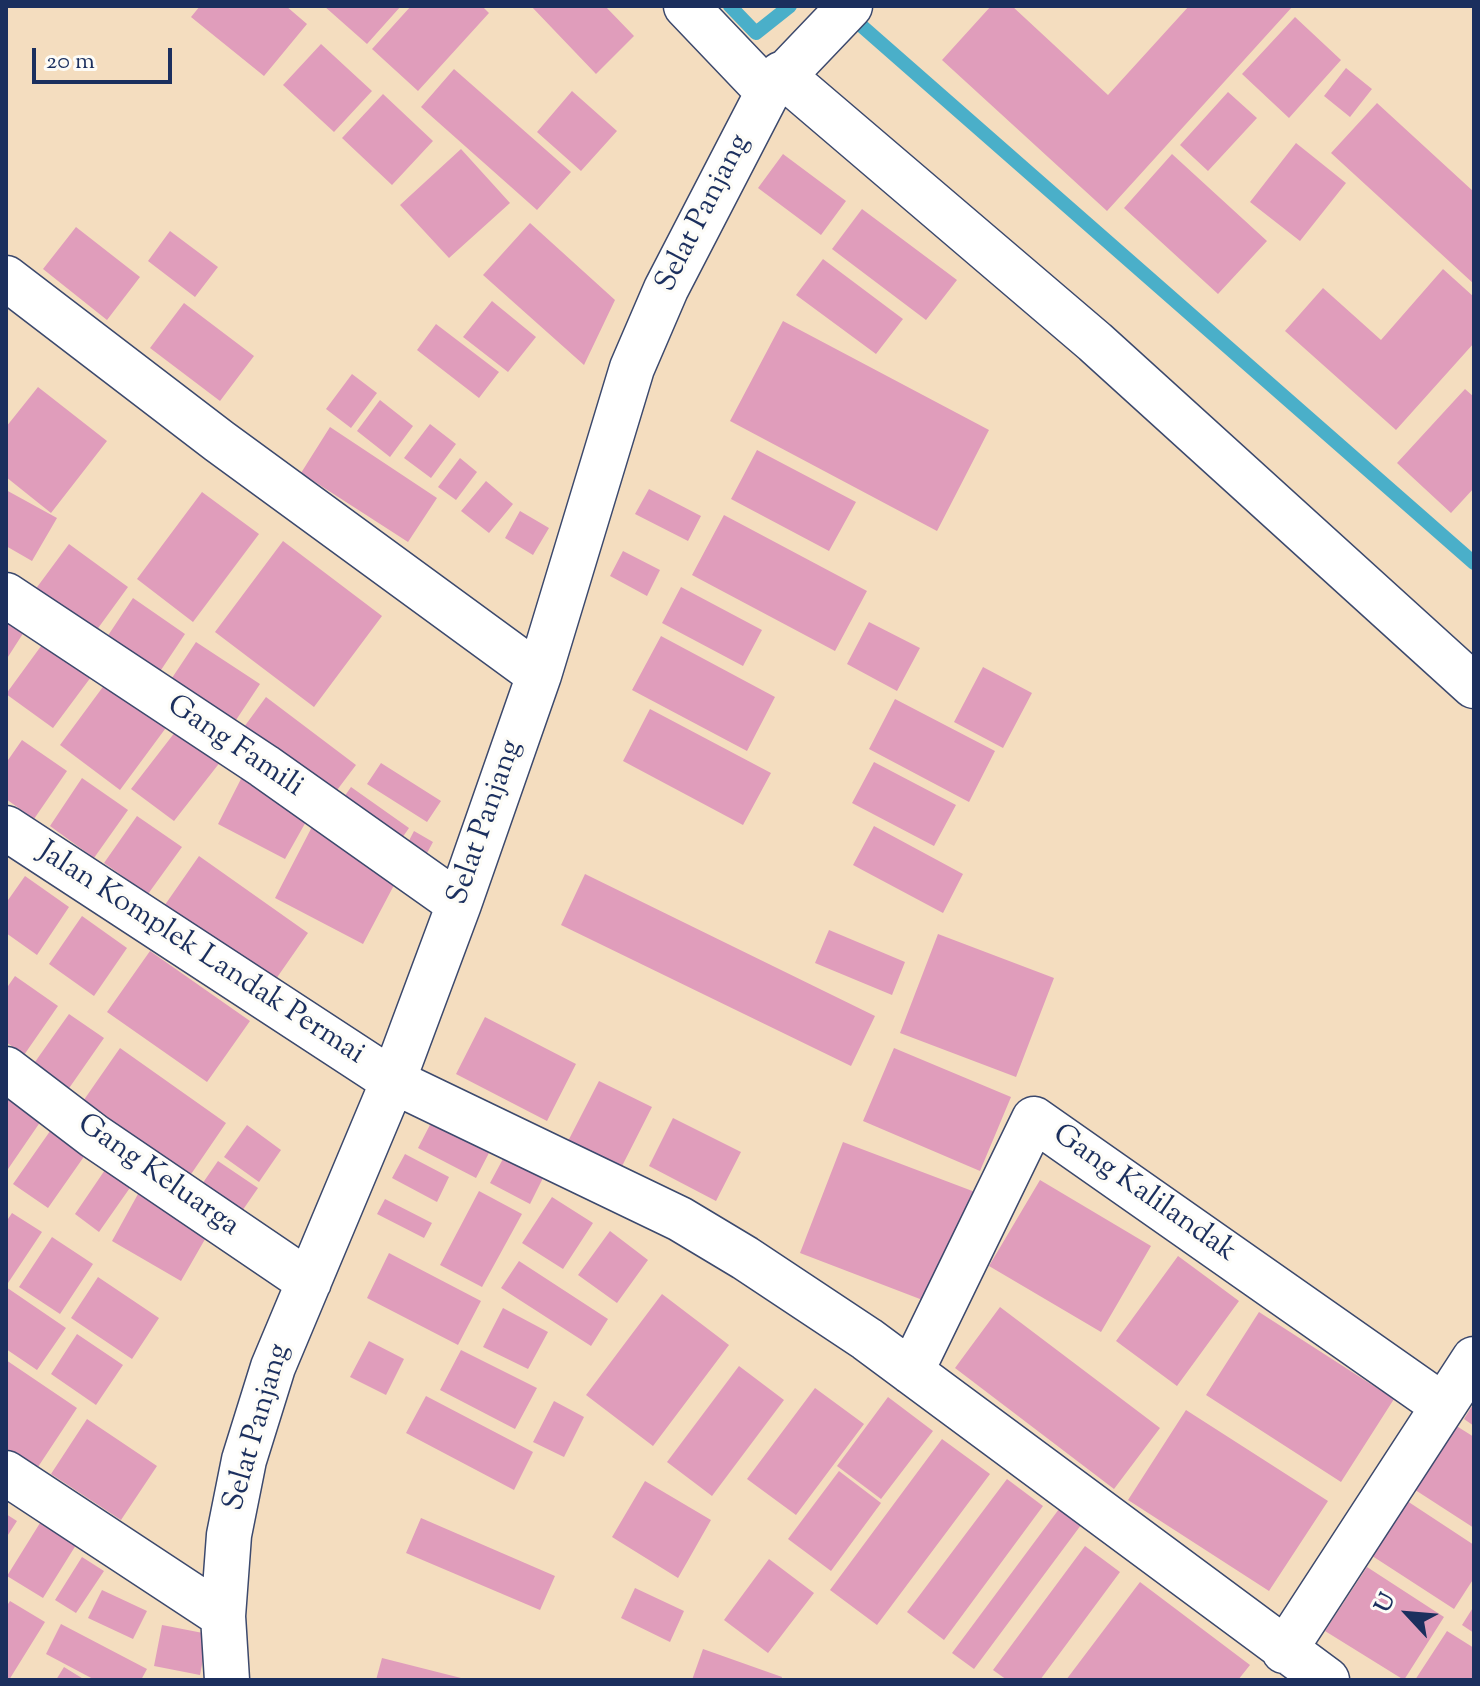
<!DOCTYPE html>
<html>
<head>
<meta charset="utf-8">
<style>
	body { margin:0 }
	#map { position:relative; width:1480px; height:1686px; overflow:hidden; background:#f4ddbf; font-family:"Sorts Mill Goudy",serif }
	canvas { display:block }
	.frame { position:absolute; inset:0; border:8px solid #1b2f5e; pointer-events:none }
	.north { position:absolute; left:1368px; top:1574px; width:80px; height:80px; -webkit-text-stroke:6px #fdfcf7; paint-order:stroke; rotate:296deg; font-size:22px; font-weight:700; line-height:32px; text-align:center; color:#1b2f5e }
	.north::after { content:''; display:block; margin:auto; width:28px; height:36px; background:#1b2f5e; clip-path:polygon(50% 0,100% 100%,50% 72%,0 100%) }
	.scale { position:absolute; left:32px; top:48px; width:140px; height:36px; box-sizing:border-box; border:4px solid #1b2f5e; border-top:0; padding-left:10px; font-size:24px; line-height:28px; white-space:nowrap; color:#1b2f5e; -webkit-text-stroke:6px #fdfcf7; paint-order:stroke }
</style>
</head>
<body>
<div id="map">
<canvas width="1480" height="1686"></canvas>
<div class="frame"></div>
<div class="north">U</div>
<div class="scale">20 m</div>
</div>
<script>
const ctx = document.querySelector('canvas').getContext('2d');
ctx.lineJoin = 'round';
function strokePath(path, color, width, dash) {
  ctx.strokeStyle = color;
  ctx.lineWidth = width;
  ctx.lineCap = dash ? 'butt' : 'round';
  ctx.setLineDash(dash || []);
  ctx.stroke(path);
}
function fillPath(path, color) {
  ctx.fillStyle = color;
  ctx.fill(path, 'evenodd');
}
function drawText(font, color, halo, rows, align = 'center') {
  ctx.font = font + ' "Sorts Mill Goudy",serif';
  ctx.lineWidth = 6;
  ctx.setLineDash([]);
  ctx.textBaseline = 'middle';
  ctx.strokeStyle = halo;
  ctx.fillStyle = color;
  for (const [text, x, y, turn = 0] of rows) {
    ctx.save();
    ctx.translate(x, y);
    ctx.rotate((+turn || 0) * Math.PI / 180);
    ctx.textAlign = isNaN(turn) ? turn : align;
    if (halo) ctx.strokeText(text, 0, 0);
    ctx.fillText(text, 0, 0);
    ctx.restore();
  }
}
strokePath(new Path2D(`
	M730 6 756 33 790 6
	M848 14 1474 563`), '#4aafc9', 14);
fillPath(new Path2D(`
	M200 6H286L307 24 264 76 191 17Z
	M324 6H401L367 44Z
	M411 6H482L489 13 418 91 372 49Z
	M531 6H605L634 36 596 74Z
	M991 6H1012L1108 95 1189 6H1293L1107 211 942 60Z
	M1295 17 1341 60 1289 118 1242 74Z
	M321 44 372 91 334 132 283 85Z
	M1346 68 1372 89 1350 117 1324 96Z
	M454 69 571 172 537 210 421 107Z
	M572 91 617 131 581 171 537 132Z
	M1228 92 1257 118 1208 171 1180 145Z
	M383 94 433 141 392 185 342 138Z
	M1377 103 1474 192V284L1331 153Z
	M1296 143 1346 183 1300 241 1250 202Z
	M461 149 510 203 449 258 400 205Z
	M783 154 846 201 821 235 758 188Z
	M1172 154 1267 241 1218 294 1124 208Z
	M862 209 957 280 926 320 832 249Z
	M530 223 615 300 584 365 483 275Z
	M76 227 140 277 107 320 43 269Z
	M170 231 218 267 195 297 148 261Z
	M823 259 903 319 876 354 796 295Z
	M1443 269 1474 297V343L1396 430 1285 331 1323 288 1381 340Z
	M492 301 536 337 508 372 463 337Z
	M184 303 254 356 220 401 150 348Z
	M783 321 989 430 937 531 730 421Z
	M436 324 499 372 479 398 417 350Z
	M352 374 377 393 351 428 326 409Z
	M38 387 107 441 51 513 6 477V427Z
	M1465 389 1474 397V488L1451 513 1397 463Z
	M380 400 413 426 390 457 357 431Z
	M430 424 456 444 431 478 404 458Z
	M330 427 437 498 408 542 301 473Z
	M757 450 856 502 829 551 731 499Z
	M460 458 477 472 456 500 438 487Z
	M486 481 513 504 489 533 461 511Z
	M649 489 701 516 688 541 635 514Z
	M6 490 57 518 32 561 6 546Z
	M202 492 259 534 193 622 137 579Z
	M520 511 549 528 533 555 505 538Z
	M724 515 867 591 835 651 692 575Z
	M283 541 382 616 314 707 215 632Z
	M69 544 128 587 88 642 29 598Z
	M623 551 660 570 647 596 610 576Z
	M681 587 762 630 743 666 662 623Z
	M133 598 185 634 153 682 101 646Z
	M6 604 31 621 6 660Z
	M869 622 920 648 897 691 847 664Z
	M661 636 775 697 747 751 632 690Z
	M44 642 91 677 53 728 6 694Z
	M196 642 260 684 226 735 162 693Z
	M983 667 1032 693 1003 748 954 722Z
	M108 680 168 725 120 790 60 745Z
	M266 697 356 765 325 806 236 738Z
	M895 699 995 751 969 802 869 749Z
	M650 709 771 773 743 825 623 761Z
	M179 727 221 761 174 821 131 789Z
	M22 740 67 771 34 819 6 799V763Z
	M874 762 956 805 934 846 852 803Z
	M381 763 441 801 427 822 367 784Z
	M243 775 312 811 285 859 218 824Z
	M82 778 128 810 94 858 50 826Z
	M351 787 409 828 393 851 335 810Z
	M137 816 182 847 148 894 104 863Z
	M314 823 402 870 363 944 275 898Z
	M874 826 963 874 943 913 853 865Z
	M414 831 433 842 420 866 401 856Z
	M199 856 308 933 269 989 160 912Z
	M585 874 875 1016 851 1066 561 925Z
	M25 876 69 907 37 955 6 933V903Z
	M82 916 127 948 94 996 49 964Z
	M829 930 905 962 892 995 815 963Z
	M938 934 1054 978 1016 1077 900 1033Z
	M150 951 250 1021 207 1082 107 1012Z
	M15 976 58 1006 24 1055 6 1042V989Z
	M69 1014 104 1038 65 1094 30 1069Z
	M485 1017 576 1064 547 1121 456 1074Z
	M120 1048 226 1123 185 1183 79 1107Z
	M894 1048 1011 1097 980 1171 863 1121Z
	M599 1081 652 1107 619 1172 566 1145Z
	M6 1088 45 1115 6 1172Z
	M673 1118 741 1152 716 1201 649 1166Z
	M432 1121 490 1151 476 1178 418 1148Z
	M55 1124 90 1148 48 1208 13 1184Z
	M247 1125 281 1150 259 1182 224 1157Z
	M843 1142 975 1192 933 1304 800 1253Z
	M405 1154 449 1177 437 1202 392 1178Z
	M504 1157 543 1178 530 1204 490 1183Z
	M218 1161 258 1188 240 1214 200 1187Z
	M109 1164 134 1182 99 1232 75 1214Z
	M1040 1180 1151 1246 1101 1332 989 1266Z
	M479 1191 522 1214 482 1287 440 1265Z
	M138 1194 208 1234 181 1281 112 1241Z
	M552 1197 593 1223 563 1269 522 1243Z
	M385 1199 432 1223 424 1238 377 1214Z
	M12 1213 42 1232 6 1286V1222Z
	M610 1231 648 1260 617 1303 578 1275Z
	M52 1237 93 1264 60 1314 19 1287Z
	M389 1253 481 1301 458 1345 367 1298Z
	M1178 1256 1239 1301 1177 1386 1116 1341Z
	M519 1261 608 1319 591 1346 501 1288Z
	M98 1277 159 1318 132 1359 71 1318Z
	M6 1287 66 1328 37 1370 6 1349Z
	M662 1294 729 1345 653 1446 586 1395Z
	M1000 1307 1160 1428 1114 1489 955 1368Z
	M503 1308 548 1332 528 1369 483 1347Z
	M1259 1312 1394 1399 1341 1482 1206 1395Z
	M77 1334 123 1365 96 1405 51 1374Z
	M369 1341 404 1359 386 1395 350 1377Z
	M461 1350 537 1388 515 1429 440 1390Z
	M6 1360 77 1408 36 1470 6 1450Z
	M739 1366 784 1400 712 1496 667 1462Z
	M815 1388 864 1424 796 1515 747 1479Z
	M426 1396 533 1452 514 1490 406 1433Z
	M888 1397 933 1431 881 1499 837 1466Z
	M554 1401 584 1417 564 1457 533 1442Z
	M1474 1403V1426L1464 1419Z
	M1186 1410 1328 1501 1269 1591 1128 1500Z
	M87 1419 157 1466 121 1520 51 1474Z
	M1447 1420 1474 1437V1528L1406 1484Z
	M942 1439 990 1474 877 1625 830 1590Z
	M839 1471 881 1503 831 1571 788 1539Z
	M1007 1479 1043 1506 944 1640 907 1612Z
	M645 1481 711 1520 678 1578 612 1537Z
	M1398 1495 1474 1545V1578L1454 1609 1363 1550Z
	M1059 1509 1081 1525 974 1669 952 1653Z
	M6 1514 17 1521 6 1538Z
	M421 1518 555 1576 540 1610 406 1553Z
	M40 1523 76 1545 43 1598 7 1576Z
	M1085 1546 1120 1572 1040 1680H1007L993 1670Z
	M82 1557 104 1571 76 1613 55 1600Z
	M769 1559 814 1593 768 1653 724 1620Z
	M1367 1567 1444 1617 1404 1680 1325 1631Z
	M1140 1582 1250 1665 1238 1680H1066Z
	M635 1588 684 1611 670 1642 621 1618Z
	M102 1590 147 1611 133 1639 88 1618Z
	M10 1601 45 1622 9 1680H6V1607Z
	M1474 1606V1633L1462 1625Z
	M61 1624 147 1669 141 1680H95L46 1654Z
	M162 1625 208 1634 200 1675 154 1666Z
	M1447 1631 1474 1648V1680H1415Z
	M703 1649 782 1677 781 1680H692Z
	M382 1658 465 1679V1680H376Z
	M64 1667 85 1680H56Z`), '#e09dbb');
const street = new Path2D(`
	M686 6 768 92
	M781 74 1095 342 1474 686
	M6 278 219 441 539 675
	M6 595 264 766 459 904
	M6 828 393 1081 680 1219 745 1258 867 1339 1327 1680
	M6 1069 94 1136 309 1282
	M911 1372 1034 1119 1442 1405
	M6 1473 223 1616
	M1284 1651 1474 1359
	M227 1680 223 1616 229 1535 244 1460 273 1367 393 1081 459 904 539 675 632 368 666 289 768 92 850 6`);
strokePath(street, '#3c496d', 47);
strokePath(street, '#fff', 44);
drawText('30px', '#1b2f5e', '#fdfcf7', [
	["Selat Panjang",705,214,-63],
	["Gang Famili",234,748,34],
	["Selat Panjang",487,823,-71],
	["Jalan Komplek Landak Permai",200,955,33],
	["Gang Keluarga",157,1177,35],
	["Gang Kalilandak",1143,1195,35],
	["Selat Panjang",259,1428,-74]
]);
</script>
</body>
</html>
